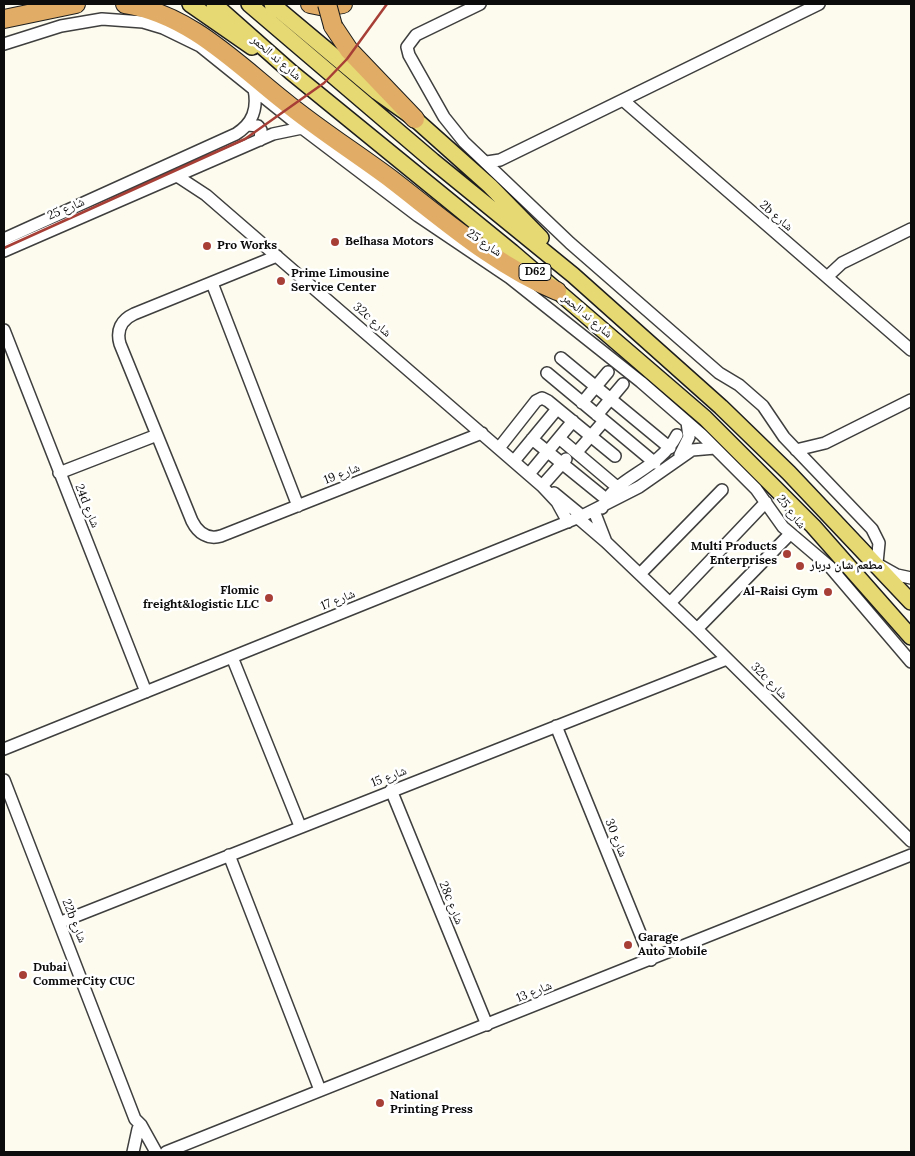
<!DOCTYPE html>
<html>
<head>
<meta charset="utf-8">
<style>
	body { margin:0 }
	#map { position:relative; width:915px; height:1156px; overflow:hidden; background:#fcfbed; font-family:Lora,serif }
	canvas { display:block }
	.frame { position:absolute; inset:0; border:5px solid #0c0c0c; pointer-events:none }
</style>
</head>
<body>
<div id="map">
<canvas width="915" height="1156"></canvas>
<div class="frame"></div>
</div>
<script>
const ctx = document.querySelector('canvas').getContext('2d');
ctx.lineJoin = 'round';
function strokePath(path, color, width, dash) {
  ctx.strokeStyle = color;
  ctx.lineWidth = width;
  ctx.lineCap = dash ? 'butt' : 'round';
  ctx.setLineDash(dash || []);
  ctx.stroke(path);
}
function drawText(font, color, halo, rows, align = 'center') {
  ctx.font = font + ' Lora,"Noto Naskh Arabic",serif';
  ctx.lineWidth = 5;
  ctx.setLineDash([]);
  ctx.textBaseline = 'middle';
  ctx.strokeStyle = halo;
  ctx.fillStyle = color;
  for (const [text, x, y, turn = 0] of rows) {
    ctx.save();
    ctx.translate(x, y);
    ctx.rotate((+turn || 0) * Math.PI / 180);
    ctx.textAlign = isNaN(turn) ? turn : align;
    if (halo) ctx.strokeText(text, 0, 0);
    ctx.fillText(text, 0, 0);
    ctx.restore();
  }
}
const minor = new Path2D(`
	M480 4 416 35 407 47 409 55 444 117 464 142 570 243 719 373 739 385 763 406 784 437 872 529 879 543 877 563
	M4 44 61 26 102 19 143 22 163 28 200 46 302 128 418 216 510 278 641 382 702 435 756 489 783 527 830 567 911 662
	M624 101 911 350
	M248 125 258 126 261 130 260 140
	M487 162 500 160 819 4
	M177 176 206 195 542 486 557 502 568 522
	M4 239 236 134C253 123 258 109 254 89
	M4 251 273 134 302 128
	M277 256 134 314C121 320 116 330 120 344L192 521C198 533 208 540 221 536L482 433
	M827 277 842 263 911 229
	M212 283 298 506
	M4 330 146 692
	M561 358 670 448
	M547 373 655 463
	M582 403 608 372
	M597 415 623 384
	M559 438 617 487
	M532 439 606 499
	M499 448 536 401 542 398 548 401 615 456
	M796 450 825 443 911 400
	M577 452 604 421
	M680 455 689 437 687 422
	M514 461 557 409
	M59 473 157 435
	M529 474 573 421
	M542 486 566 459
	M554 493 582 516
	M602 508C615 476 658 472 677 435
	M594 511 606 542
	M578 518 606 542 697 629 911 841
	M881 566 897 575 911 578
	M640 574 722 490
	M670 603 766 502
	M697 629 790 534
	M232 657 300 826
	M556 726 651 960
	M4 749 582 516 639 487 692 450 715 448
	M4 780 135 1119 141 1125 156 1152
	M391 790 487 1025
	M229 855 320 1090
	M61 922 727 659
	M133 1152 138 1129
	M166 1152 911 855`);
const major = new Path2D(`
	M190 4 252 47
	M214 4 291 72 512 252 705 418 813 526 911 637
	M249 4 433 161 573 275 721 407 789 473 911 602
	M272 4 377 92 415 119 490 186 541 238`);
const highway = new Path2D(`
	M125 4C189 14 235 62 284 101 318 129 356 153 391 179 443 219 496 266 557 291
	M310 4 325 7 343 4
	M4 19 76 4
	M333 26 349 50 415 119`);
strokePath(minor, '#3f3f3f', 14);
strokePath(major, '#1d1d1d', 18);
strokePath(highway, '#1d1d1d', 20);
strokePath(minor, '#fff', 11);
strokePath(major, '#e6d873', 15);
strokePath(highway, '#e1ad66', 18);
strokePath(new Path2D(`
	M4 248 245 139 324 83 347 59 387 4`), '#a83f37', 2.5);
const highwayBridge = new Path2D(`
	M327 4 333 26`);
strokePath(highwayBridge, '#1d1d1d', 20, []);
strokePath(highwayBridge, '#e1ad66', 18);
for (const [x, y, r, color] of [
	[335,242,5,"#a83f37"],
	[207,246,5,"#a83f37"],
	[281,281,5,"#a83f37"],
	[787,554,5,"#a83f37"],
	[800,566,5,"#a83f37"],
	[828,592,5,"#a83f37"],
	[269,598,5,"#a83f37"],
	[628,945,5,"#a83f37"],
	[23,975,5,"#a83f37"],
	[380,1103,5,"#a83f37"]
]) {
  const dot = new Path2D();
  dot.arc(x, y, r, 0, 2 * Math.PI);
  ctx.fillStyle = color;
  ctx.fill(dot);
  strokePath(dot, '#fff', 2);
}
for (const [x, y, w] of [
	[535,272,32]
]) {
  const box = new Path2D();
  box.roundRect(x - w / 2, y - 8.5, w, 17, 4);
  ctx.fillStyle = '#fff';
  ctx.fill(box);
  strokePath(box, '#0c0c0c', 1);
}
drawText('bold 11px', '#0c0c0c', null, [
	["D62",535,272]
]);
drawText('12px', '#0c0c0c', '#fff', [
	["شارع ند الحمر",276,58,41],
	["شارع 25",66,209,-23],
	["2b شارع",776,216,41],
	["شارع 25",484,243,34],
	["شارع ند الحمر",587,316,40],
	["32c شارع",372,320,41],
	["شارع 19",342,474,-21],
	["24d شارع",87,506,68],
	["شارع 25",791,512,52],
	["شارع 17",338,600,-22],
	["32c شارع",769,681,45],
	["شارع 15",389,777,-21],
	["شارع 30",616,838,68],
	["28c شارع",451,903,68],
	["22b شارع",74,921,68],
	["شارع 13",534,992,-22]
]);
drawText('bold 12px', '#0c0c0c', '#fff', [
	["Belhasa Motors",345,242],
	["Pro Works",217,246],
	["Prime Limousine",291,274],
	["Service Center",291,288],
	["Multi Products",777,547,"right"],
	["Enterprises",777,561,"right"],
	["مطعم شان دربار",810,566],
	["Flomic",259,591,"right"],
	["freight&logistic LLC",259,605,"right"],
	["Al-Raisi Gym",818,592,"right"],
	["Garage",638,938],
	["Auto Mobile",638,952],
	["Dubai",33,968],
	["CommerCity CUC",33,982],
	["National",390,1096],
	["Printing Press",390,1110]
], 'left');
</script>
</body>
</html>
